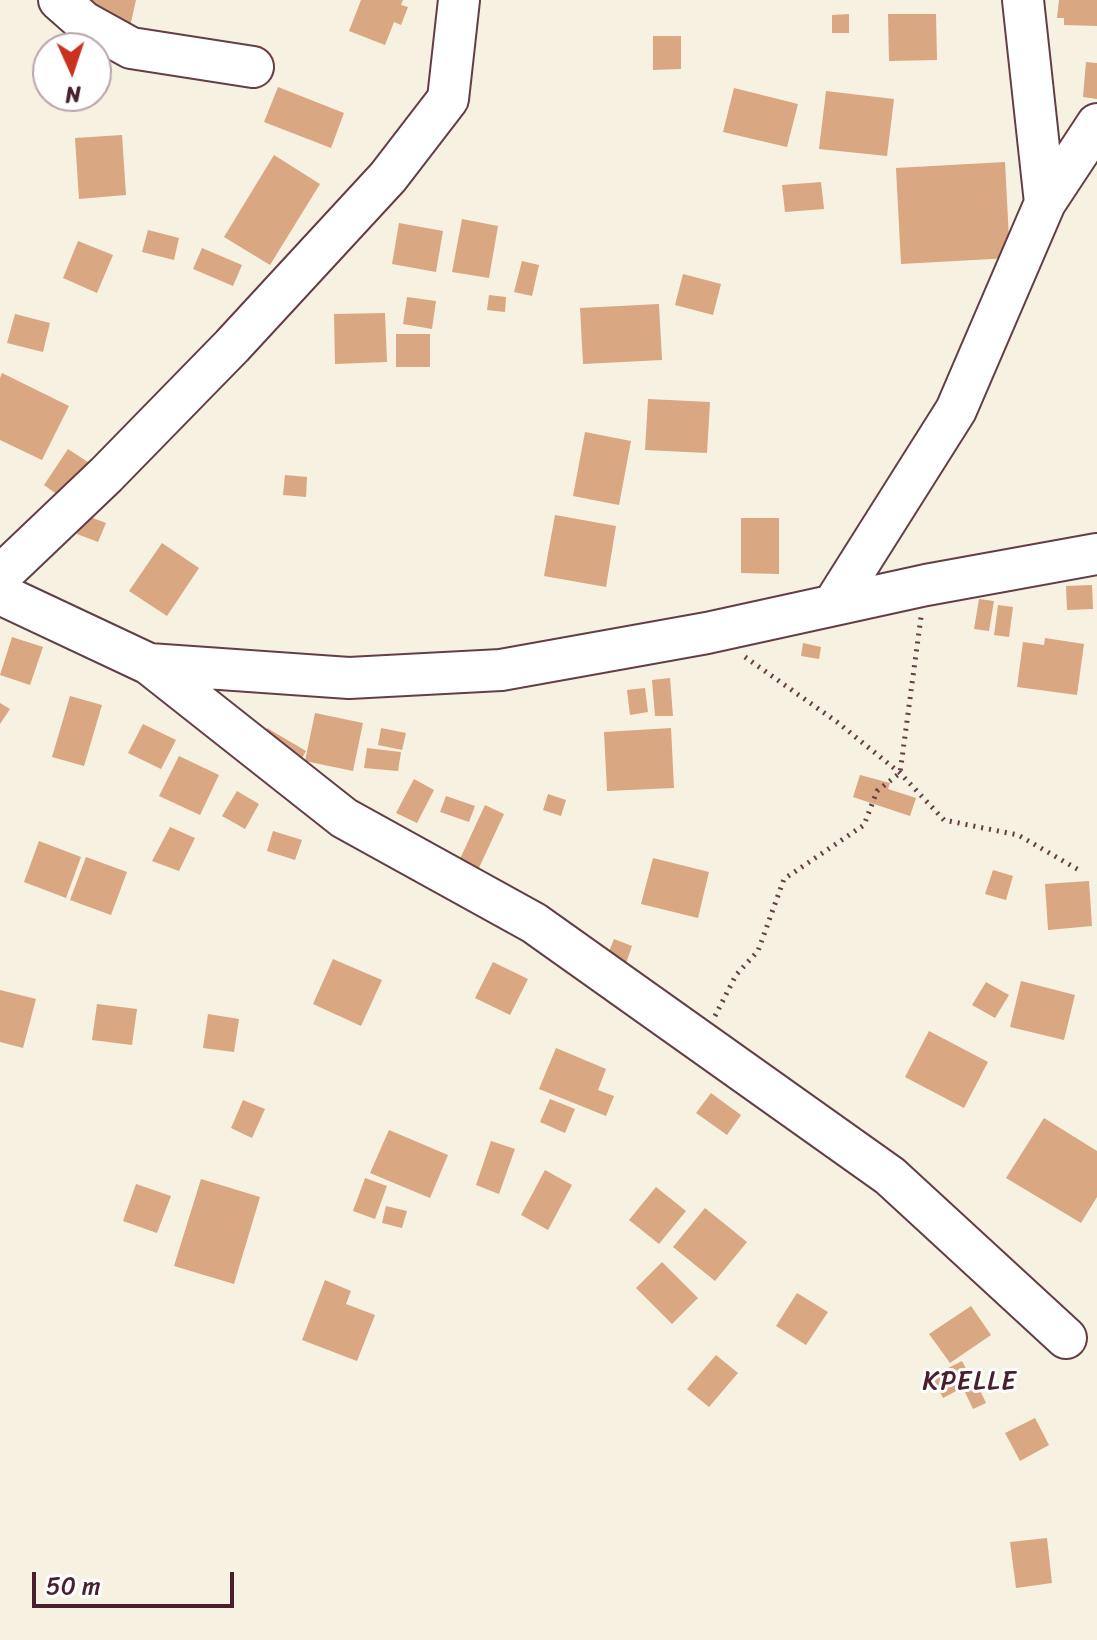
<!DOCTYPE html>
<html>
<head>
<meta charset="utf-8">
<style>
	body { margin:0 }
	#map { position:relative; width:1097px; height:1640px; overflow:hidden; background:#f7f1e1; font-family:Sriracha,sans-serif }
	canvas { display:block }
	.north { position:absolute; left:32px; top:32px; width:80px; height:80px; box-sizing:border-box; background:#fff; border:2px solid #b7a5aa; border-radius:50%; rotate:177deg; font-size:22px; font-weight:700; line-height:32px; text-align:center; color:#4a1f2b }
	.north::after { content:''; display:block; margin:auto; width:28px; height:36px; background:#c8321e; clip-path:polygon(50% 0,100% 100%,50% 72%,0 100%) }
	.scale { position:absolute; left:32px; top:1572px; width:202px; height:36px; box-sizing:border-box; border:4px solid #4a1f2b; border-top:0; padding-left:10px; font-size:24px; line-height:28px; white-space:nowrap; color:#4a1f2b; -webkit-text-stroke:6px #fff; paint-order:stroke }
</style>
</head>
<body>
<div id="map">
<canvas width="1097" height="1640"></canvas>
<div class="north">N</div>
<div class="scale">50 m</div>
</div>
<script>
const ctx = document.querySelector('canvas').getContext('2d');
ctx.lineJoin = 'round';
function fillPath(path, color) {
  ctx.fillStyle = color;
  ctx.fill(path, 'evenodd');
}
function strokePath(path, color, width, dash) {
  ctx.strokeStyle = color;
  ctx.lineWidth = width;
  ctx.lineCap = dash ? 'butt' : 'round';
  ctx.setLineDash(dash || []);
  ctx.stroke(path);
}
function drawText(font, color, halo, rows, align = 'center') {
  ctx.font = font + ' Sriracha,sans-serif';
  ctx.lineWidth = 6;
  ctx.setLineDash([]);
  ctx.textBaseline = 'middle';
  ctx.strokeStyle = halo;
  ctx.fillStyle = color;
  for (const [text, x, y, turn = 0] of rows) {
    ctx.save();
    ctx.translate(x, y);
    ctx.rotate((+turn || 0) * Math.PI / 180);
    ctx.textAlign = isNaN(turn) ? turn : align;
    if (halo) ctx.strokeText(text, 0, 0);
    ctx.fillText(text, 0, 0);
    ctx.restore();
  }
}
fillPath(new Path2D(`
	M86 0H136L129 31Z
	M361 0H403L401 5 408 7 401 25 394 22 385 45 349 31Z
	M1059 0H1097V26L1064 25V18H1057Z
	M849 14V33H832V15Z
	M888 14H936L937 60 889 61Z
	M653 36H681V69L653 70Z
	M1086 62 1097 63V99L1083 97Z
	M278 87 344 113 331 148 264 122Z
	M734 88 798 104 787 147 723 132Z
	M826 91 894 99 887 156 819 149Z
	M122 135 126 195 79 199 75 138Z
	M274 155 320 184 270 265 224 237Z
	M1005 162 1010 258 901 264 896 168Z
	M821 182 824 209 785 212 782 185Z
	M462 219 498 226 489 278 452 272Z
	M399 223 443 231 436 272 392 264Z
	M148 230 179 238 174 260 142 252Z
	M78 241 113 255 97 293 63 278Z
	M202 248 242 265 233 286 193 269Z
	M522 261 539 265 532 296 514 292Z
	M683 274 721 284 713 315 675 305Z
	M489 295 506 297 505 312 487 310Z
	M407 297 436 301 432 329 403 324Z
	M659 304 662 360 583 364 580 308Z
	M385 313 387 362 335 364 334 314Z
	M15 314 50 323 43 352 7 343Z
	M396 334H430V367H396Z
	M2 373 69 406 42 460 0 440V378Z
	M648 399 710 402 707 453 645 450Z
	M585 432 631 441 619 505 573 496Z
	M68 449 94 466 69 503 44 485Z
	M285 475 307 477 306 497 283 495Z
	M85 515 106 523 98 542 77 534Z
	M555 515 616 526 606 587 544 576Z
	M741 518H779V574L741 573Z
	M162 543 199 568 167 616 129 591Z
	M1092 585 1093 609 1067 610 1066 586Z
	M979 599 994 601 989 631 974 629Z
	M998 605 1013 607 1009 637 994 635Z
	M12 637 43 647 30 685 0 675Z
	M1045 638 1084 644 1077 695 1017 687 1023 642 1044 645Z
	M803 643 821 647 819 659 801 656Z
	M670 678 673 716H655L652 680Z
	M645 688 648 712 630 715 627 690Z
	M70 696 102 705 84 766 52 757Z
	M0 703 10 709 0 724Z
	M315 713 363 723 353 771 305 761Z
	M143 724 176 740 161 769 128 753Z
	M267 728 306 751 295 771 255 747Z
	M381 728 406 733 402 750 378 745Z
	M671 728 674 788 607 791 604 732Z
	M367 748 401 752 398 771 364 768Z
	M179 756 219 775 200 815 159 796Z
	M860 775 890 783 888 789 916 798 910 816 853 797Z
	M414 779 434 790 417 823 396 813Z
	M237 791 259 804 245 829 222 816Z
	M548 794 566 800 561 816 543 810Z
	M446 796 475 806 469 822 440 812Z
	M485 805 504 814 478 870 459 861Z
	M170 827 195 838 179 871 152 861Z
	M273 831 302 840 295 860 267 851Z
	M39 841 81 857 66 898 24 882Z
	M86 857 127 872 111 915 70 900Z
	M653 858 709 872 698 918 641 904Z
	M993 870 1013 876 1006 900 985 894Z
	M1089 881 1092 926 1048 930 1045 884Z
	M614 939 632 946 625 966 606 959Z
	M333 959 382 980 361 1026 313 1004Z
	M493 962 528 979 510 1015 475 998Z
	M1021 981 1075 995 1064 1040 1010 1027Z
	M986 982 1009 995 995 1018 972 1005Z
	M0 990 36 999 23 1048 0 1042Z
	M97 1004 137 1009 132 1045 92 1040Z
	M208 1014 239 1019 234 1052 203 1048Z
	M929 1031 988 1062 964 1108 905 1077Z
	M556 1048 606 1069 598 1090 614 1096 606 1116 539 1089Z
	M711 1093 741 1115 727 1135 696 1113Z
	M550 1099 575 1109 565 1133 540 1122Z
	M243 1100 265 1109 252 1138 231 1128Z
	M1044 1118 1097 1151V1197L1081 1223 1006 1178Z
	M389 1130 448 1155 430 1198 370 1173Z
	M491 1141 515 1149 499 1194 476 1185Z
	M545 1170 572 1185 548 1230 521 1215Z
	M365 1178 387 1186 375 1219 353 1211Z
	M201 1179 260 1197 234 1284 174 1266Z
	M136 1184 171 1196 157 1233 123 1221Z
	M656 1187 686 1211 659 1244 629 1220Z
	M386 1206 407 1211 402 1228 382 1223Z
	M705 1208 747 1242 715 1281 673 1247Z
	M662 1262 698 1298 672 1324 636 1288Z
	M325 1280 351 1291 346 1304 375 1315 357 1361 302 1340Z
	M797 1293 828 1312 806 1345 776 1326Z
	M971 1306 991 1335 950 1363 929 1334Z
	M716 1355 738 1373 709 1407 687 1389Z
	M962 1361 973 1382 943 1398 932 1376Z
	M977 1384 986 1403 973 1409 964 1390Z
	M1035 1418 1049 1445 1020 1461 1005 1433Z
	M1047 1538 1052 1583 1016 1588 1010 1542Z`), '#d9a781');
const minor = new Path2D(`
	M59 0 84 22 131 48 253 67
	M1023 0 1045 203
	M0 576 106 475 232 346 388 177 448 99 459 0
	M0 594 149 664 349 678 501 670 707 633 926 585 1097 554
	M833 605 956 410 1045 203 1097 124
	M149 664 344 818 534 923 890 1176 1066 1338`);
strokePath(minor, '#643e46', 44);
strokePath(new Path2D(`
	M745 657 837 722 900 773 944 820 1018 835 1079 870
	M715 1016 736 975 758 951 784 879 864 825 877 791 900 773 921 617`), '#643e46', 5, [2, 6]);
strokePath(minor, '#fff', 40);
ctx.letterSpacing = '2px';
drawText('26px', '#4a1f2b', '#fff', [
	["KPELLE",970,1382]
]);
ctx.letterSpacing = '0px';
</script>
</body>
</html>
